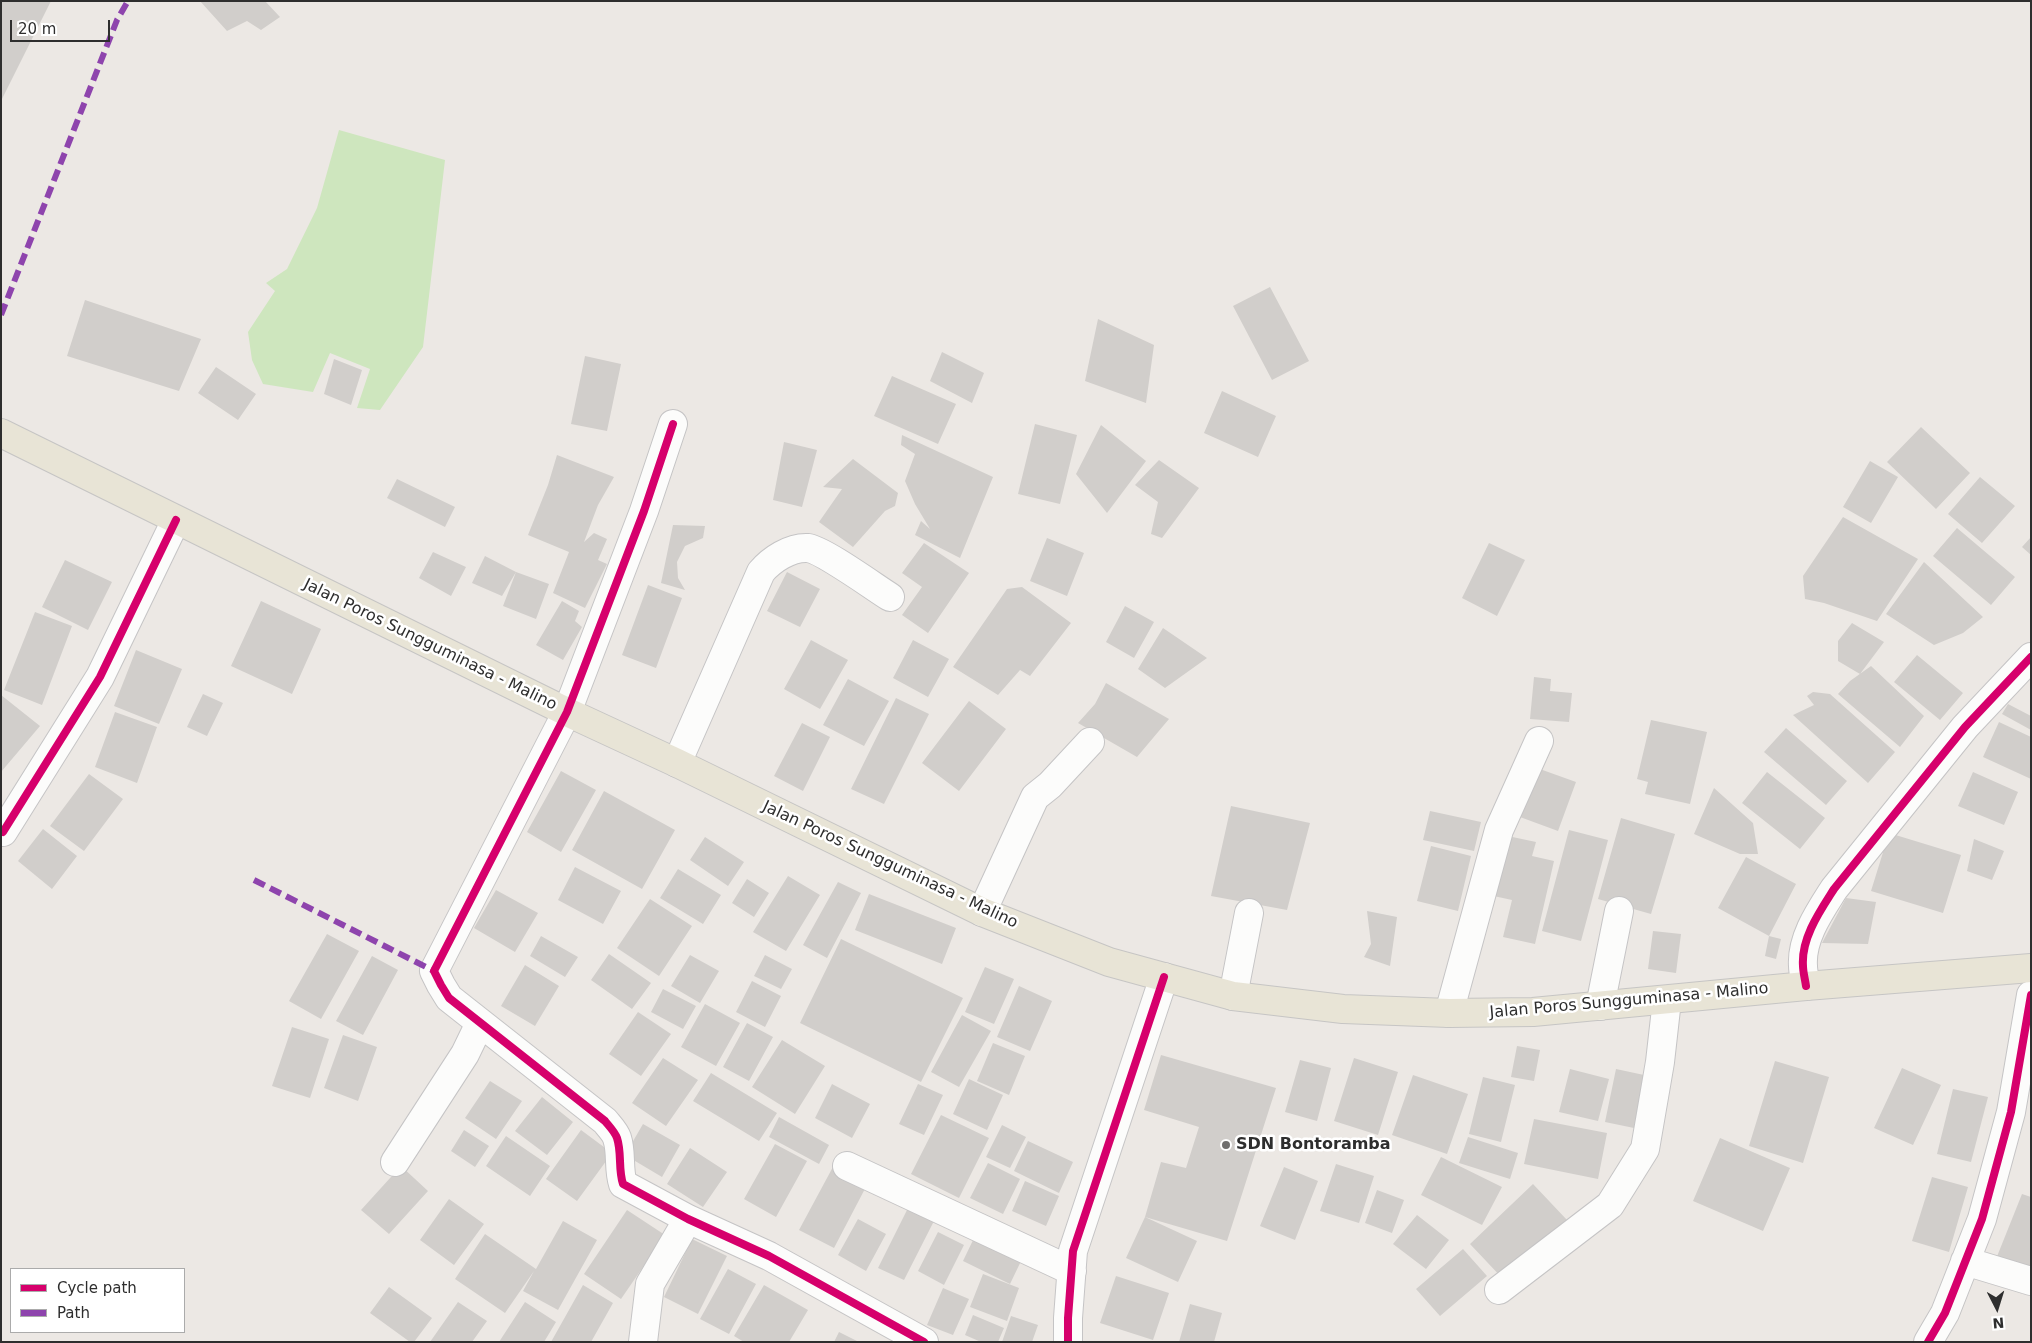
<!DOCTYPE html>
<html>
<head>
<meta charset="utf-8">
<style>
	body { margin:0 }
	#map { position:relative; width:2032px; height:1343px; overflow:hidden; background:#ece8e4; font-family:"DejaVu Sans",sans-serif }
	canvas { display:block }
	.frame { position:absolute; inset:0; border:2px solid #2e2e2e; pointer-events:none }
	.legend { position:absolute; left:10px; top:1268px; width:175px; height:65px; box-sizing:border-box; background:#fff; border:1px solid #ababab; margin:0; padding:6px 9px; list-style:none; font-size:15px; color:#2e2e2e }
	.legend li { display:flex; align-items:center; gap:10px; height:25px }
	.legend b { width:25px; border:1px solid #ababab }
	.north { position:absolute; left:1972px; top:1283px; width:50px; height:50px; -webkit-text-stroke:4px #fff; paint-order:stroke; rotate:175deg; font-size:14px; font-weight:700; line-height:20px; text-align:center; color:#2e2e2e }
	.north::after { content:''; display:block; margin:auto; width:18px; height:22px; background:#2e2e2e; clip-path:polygon(50% 0,100% 100%,50% 72%,0 100%) }
	.scale { position:absolute; left:10px; top:20px; width:100px; height:22px; box-sizing:border-box; border:2px solid #2e2e2e; border-top:0; padding-left:6px; font-size:15px; line-height:18px; white-space:nowrap; color:#2e2e2e; -webkit-text-stroke:4px #fff; paint-order:stroke }
</style>
</head>
<body>
<div id="map">
<canvas width="2032" height="1343"></canvas>
<div class="frame"></div>
<ul class="legend">
<li><b style="height:6px;background:#d6006c"></b>Cycle path</li>
<li><b style="height:6px;background:#8e44ad"></b>Path</li>
</ul>
<div class="north">N</div>
<div class="scale">20 m</div>
</div>
<script>
const ctx = document.querySelector('canvas').getContext('2d');
ctx.lineJoin = 'round';
function fillPath(path, color) {
  ctx.fillStyle = color;
  ctx.fill(path, 'evenodd');
}
function strokePath(path, color, width, dash) {
  ctx.strokeStyle = color;
  ctx.lineWidth = width;
  ctx.lineCap = dash ? 'butt' : 'round';
  ctx.setLineDash(dash || []);
  ctx.stroke(path);
}
function drawText(font, color, halo, rows, align = 'center') {
  ctx.font = font + ' "DejaVu Sans",sans-serif';
  ctx.lineWidth = 5;
  ctx.setLineDash([]);
  ctx.textBaseline = 'middle';
  ctx.strokeStyle = halo;
  ctx.fillStyle = color;
  for (const [text, x, y, turn = 0] of rows) {
    ctx.save();
    ctx.translate(x, y);
    ctx.rotate((+turn || 0) * Math.PI / 180);
    ctx.textAlign = isNaN(turn) ? turn : align;
    if (halo) ctx.strokeText(text, 0, 0);
    ctx.fillText(text, 0, 0);
    ctx.restore();
  }
}
fillPath(new Path2D(`
	M339 130 445 160 423 347 380 410 357 408 370 369 330 353 313 392 263 384 252 360 248 332 275 291 266 283 287 269 317 208Z`), '#cee6be');
fillPath(new Path2D(`
	M1 1H51L1 101Z
	M200 1H265L280 17 261 30 247 21 227 31Z
	M1270 287 1309 361 1272 380 1233 306Z
	M85 300 201 339 179 391 67 356Z
	M1098 319 1154 345 1146 403 1085 381Z
	M942 352 984 373 972 403 930 381Z
	M585 356 621 364 607 431 571 424Z
	M334 359 362 370 351 405 324 394Z
	M216 367 256 394 238 420 198 393Z
	M892 376 956 404 938 444 874 416Z
	M1222 391 1276 416 1258 457 1204 433Z
	M1035 424 1077 435 1060 504 1018 494Z
	M1101 425 1146 461 1107 513 1076 474Z
	M1921 427 1970 473 1936 509 1887 462Z
	M902 435 993 477 960 558 915 535 921 521 930 529 915 504 905 481 915 454 901 445Z
	M784 442 817 450 802 507 773 500Z
	M557 455 614 477 598 505 584 542 594 533 607 539 598 560 607 564 585 608 553 593 569 552 528 535 548 485Z
	M853 459 898 493 895 506 885 511 853 547 819 522 842 489 823 487Z
	M1159 460 1199 488 1162 538 1151 534 1158 502 1135 485Z
	M1870 461 1898 477 1871 523 1843 507Z
	M1980 477 2015 506 1982 543 1948 514Z
	M397 479 455 507 445 527 387 498Z
	M1843 517 1918 559 1877 621 1824 603 1805 599 1803 576Z
	M673 525 705 526 703 538 685 546 677 562 678 578 685 590 661 583Z
	M1957 528 2015 577 1991 605 1933 556Z
	M2031 537V555L2022 547Z
	M1047 538 1084 553 1067 596 1030 581Z
	M924 543 969 573 928 633 902 615 922 587 902 573Z
	M1489 543 1525 560 1497 616 1462 598Z
	M433 552 466 567 451 596 419 578Z
	M485 556 516 572 549 584 536 619 503 606 516 572 502 596 472 583Z
	M65 560 112 582 88 630 42 607Z
	M1924 562 1983 617 1963 633 1934 645 1886 614Z
	M787 572 820 589 800 627 767 611Z
	M648 585 682 598 656 668 622 655Z
	M1022 587 1071 623 1030 676 1020 670 998 695 953 667 1007 589Z
	M261 601 321 629 292 694 231 666Z
	M562 601 579 611 575 621 582 627 563 660 536 645Z
	M1125 606 1154 622 1134 658 1106 642Z
	M35 612 72 626 42 705 4 690Z
	M1852 623 1884 642 1860 674 1838 661V641Z
	M1163 628 1207 658 1165 688 1138 669Z
	M811 640 848 660 820 709 784 689Z
	M913 640 949 659 928 697 893 678Z
	M136 650 182 669 159 724 114 706Z
	M1917 655 1963 693 1940 720 1894 682Z
	M1871 666 1924 716 1900 747 1838 694 1850 681Z
	M1534 677 1551 679 1550 691 1572 693 1569 722 1530 719Z
	M848 679 889 701 864 746 823 725Z
	M1106 683 1169 719 1137 757 1078 723 1095 704Z
	M1813 692 1830 694 1895 752 1868 783 1793 715 1814 705 1807 696Z
	M203 694 223 703 207 736 187 727Z
	M1 695 40 726 1 772Z
	M896 698 929 714 884 804 851 789Z
	M969 701 1006 729 959 791 922 763Z
	M2008 704 2031 716V730L2002 714Z
	M115 712 157 727 137 783 95 767Z
	M1651 720 1707 732 1690 804 1645 794 1648 782 1637 779Z
	M1999 722 2031 737V779L1983 757Z
	M802 723 830 737 803 791 774 776Z
	M1786 728 1847 781 1826 805 1764 752Z
	M1537 768 1576 782 1558 831 1520 817Z
	M561 771 596 790 561 852 527 832Z
	M1767 772 1825 818 1800 849 1742 803Z
	M1973 772 2018 792 2004 825 1958 806Z
	M89 774 123 799 84 851 50 826Z
	M1714 788 1753 823 1758 854H1740L1694 834Z
	M604 791 675 830 642 889 572 850Z
	M1231 806 1310 823 1287 910 1211 896Z
	M1430 811 1481 822 1474 851 1423 840Z
	M1621 818 1675 834 1651 914 1598 899Z
	M43 829 77 856 52 889 18 861Z
	M1569 830 1608 840 1581 941 1542 931Z
	M1889 833 1961 855 1943 913 1871 891Z
	M1503 835 1536 842 1532 856 1554 861 1535 944 1503 937 1512 900 1489 895Z
	M705 837 744 862 728 886 690 860Z
	M1974 839 2004 851 1992 880 1967 871Z
	M1431 846 1471 856 1458 911 1417 901Z
	M1746 857 1796 884 1769 936 1781 939 1776 959 1765 956 1769 936 1718 908Z
	M575 867 621 891 603 924 558 900Z
	M678 869 721 895 703 924 660 898Z
	M788 876 820 895 786 951 753 932Z
	M747 879 769 893 754 917 732 903Z
	M838 882 861 893 827 958 803 945Z
	M496 890 538 913 515 952 474 928Z
	M869 894 956 928 942 964 855 930Z
	M1846 898 1876 902 1868 944 1822 943Z
	M650 899 692 926 659 976 617 948Z
	M1367 911 1397 917 1390 966 1364 957 1371 944Z
	M1653 931 1681 934 1676 973 1648 969Z
	M327 934 359 951 321 1019 289 1001Z
	M541 936 578 957 565 977 530 956Z
	M841 939 963 998 921 1082 800 1023Z
	M609 954 651 983 632 1009 591 980Z
	M690 955 719 971 700 1003 671 986Z
	M765 955 792 969 781 989 754 976Z
	M372 956 398 970 363 1035 336 1021Z
	M525 965 559 986 535 1026 501 1006Z
	M985 967 1014 979 994 1024 965 1012Z
	M752 981 781 996 765 1027 736 1012Z
	M1019 986 1052 1001 1030 1051 997 1037Z
	M663 989 696 1006 683 1029 651 1012Z
	M705 1004 740 1023 716 1066 681 1047Z
	M638 1012 671 1034 641 1076 609 1054Z
	M962 1015 991 1031 959 1087 931 1072Z
	M747 1023 773 1037 749 1081 723 1067Z
	M292 1027 329 1039 310 1098 272 1086Z
	M343 1035 377 1047 358 1101 324 1088Z
	M782 1040 825 1066 795 1114 752 1087Z
	M993 1043 1025 1056 1009 1095 977 1081Z
	M1517 1046 1540 1050 1534 1081 1511 1077Z
	M1161 1055 1276 1088 1227 1241 1145 1217 1161 1162 1186 1168 1199 1127 1144 1110Z
	M663 1058 698 1080 666 1126 632 1103Z
	M1354 1058 1398 1072 1378 1135 1334 1121Z
	M1300 1060 1331 1068 1317 1121 1285 1112Z
	M1775 1061 1829 1077 1803 1163 1749 1146Z
	M1902 1068 1941 1085 1913 1145 1874 1128Z
	M1570 1069 1609 1079 1598 1121 1559 1112Z
	M1616 1069 1644 1075 1634 1128 1605 1122Z
	M711 1073 777 1113 759 1141 693 1101Z
	M1413 1075 1468 1094 1447 1154 1392 1135Z
	M1483 1077 1515 1085 1501 1142 1469 1134Z
	M969 1079 1003 1095 987 1130 953 1114Z
	M490 1081 522 1101 496 1139 465 1118Z
	M832 1084 870 1104 852 1138 815 1118Z
	M918 1084 943 1095 924 1135 899 1124Z
	M1953 1089 1988 1097 1971 1162 1937 1154Z
	M542 1097 573 1122 547 1155 515 1131Z
	M941 1115 989 1138 959 1198 911 1174Z
	M779 1117 829 1145 819 1164 769 1137Z
	M1534 1119 1607 1133 1598 1179 1524 1164Z
	M643 1124 680 1145 662 1177 625 1155Z
	M1002 1125 1026 1137 1010 1168 986 1157Z
	M464 1130 489 1146 475 1167 451 1151Z
	M581 1130 612 1153 577 1201 546 1179Z
	M506 1136 550 1166 530 1196 486 1166Z
	M1468 1137 1518 1153 1510 1179 1459 1163Z
	M1720 1138 1790 1168 1763 1231 1693 1201Z
	M1028 1141 1073 1162 1059 1193 1014 1171Z
	M775 1144 807 1161 776 1217 744 1199Z
	M690 1148 727 1172 703 1207 667 1184Z
	M1441 1157 1502 1187 1482 1225 1421 1195Z
	M988 1163 1020 1179 1003 1214 970 1198Z
	M1336 1164 1374 1176 1359 1223 1320 1211Z
	M834 1165 868 1183 834 1248 799 1230Z
	M401 1166 428 1191 389 1234 361 1210Z
	M1284 1167 1318 1181 1295 1240 1260 1226Z
	M1932 1177 1968 1187 1949 1252 1912 1241Z
	M1025 1181 1059 1196 1046 1226 1012 1211Z
	M1533 1184 1567 1220 1504 1280 1470 1244Z
	M1377 1190 1404 1200 1392 1233 1365 1223Z
	M2022 1194 2031 1197V1273L1996 1259Z
	M449 1199 484 1224 454 1265 420 1240Z
	M908 1208 934 1221 904 1280 878 1268Z
	M627 1210 665 1235 621 1299 584 1274Z
	M1417 1215 1449 1240 1426 1269 1393 1244Z
	M1145 1217 1197 1241 1178 1282 1126 1258Z
	M858 1219 886 1234 866 1271 838 1255Z
	M563 1221 597 1240 558 1310 523 1291 534 1271 505 1313 455 1279 485 1234 536 1269Z
	M938 1232 964 1245 944 1285 918 1271Z
	M975 1236 1022 1259 1010 1284 963 1261Z
	M692 1239 727 1256 698 1314 664 1297Z
	M1463 1249 1487 1276 1440 1316 1416 1289Z
	M728 1269 756 1284 729 1334 700 1319Z
	M983 1274 1019 1288 1007 1321 970 1307Z
	M1116 1276 1169 1293 1153 1340 1100 1323Z
	M583 1285 613 1303 591 1342H551Z
	M764 1285 808 1310 789 1342H744L734 1336Z
	M389 1287 432 1318 414 1342H410L370 1313Z
	M943 1288 969 1299 953 1335 927 1325Z
	M458 1302 487 1321 472 1342H430Z
	M525 1302 556 1322 544 1342H499Z
	M1190 1304 1222 1313 1214 1342H1179Z
	M973 1315 1004 1328 998 1342H981L965 1335Z
	M1011 1316 1038 1325 1032 1342H1002Z
	M839 1332 859 1342H834Z`), '#d1cecb');
const minor = new Path2D(`
	M673 424 644 511 567 712 434 971 441 985 449 998 605 1121C609 1126 615 1132 617 1138 622 1153 618 1169 623 1184L688 1219 769 1256 924 1342
	M677 763 761 572C771 560 790 547 808 548 823 550 874 587 890 597
	M3 832 100 677 176 520
	M982 912 1035 797 1050 785 1090 742
	M1806 986C1805 979 1803 972 1803 966 1801 938 1820 911 1834 889L1965 727 2031 657
	M1233 996 1249 913
	M1600 1006 1619 911
	M1449 1013 1499 830 1539 741
	M395 1162 465 1054 480 1023
	M847 1166 1072 1271
	M1965 1261 2031 1281
	M1499 1290 1610 1205 1645 1149 1660 1062 1667 1000
	M643 1342 650 1284 688 1219
	M1068 1342V1318L1073 1251 1164 977
	M1928 1342 1945 1313 1982 1219 2011 1112 2031 995`);
const major = new Path2D(`
	M1 433 567 712 677 763 982 912 1109 962 1233 996 1343 1009 1449 1013 1533 1012 1806 986 2031 968`);
strokePath(minor, '#c5c4c5', 30);
strokePath(major, '#c6c5c4', 30);
strokePath(minor, '#fcfcfb', 28);
strokePath(major, '#e8e4d6', 28);
strokePath(new Path2D(`
	M1 315 117 20 128 1
	M254 880 434 971`), '#8e44ad', 6, [12, 6]);
strokePath(new Path2D(`
	M673 424 644 511 567 712 434 971 441 985 449 998 605 1121C609 1126 615 1132 617 1138 622 1153 618 1169 623 1184L688 1219 769 1256 924 1342
	M3 832 100 677 176 520
	M1806 986C1805 979 1803 972 1803 966 1801 938 1820 911 1834 889L1965 727 2031 657
	M1068 1342V1318L1073 1251 1164 977
	M1928 1342 1945 1313 1982 1219 2011 1112 2031 995`), '#d6006c', 8);
for (const [x, y, r, color] of [
	[1226,1145,5,"#706f6e"]
]) {
  const dot = new Path2D();
  dot.arc(x, y, r, 0, 2 * Math.PI);
  ctx.fillStyle = color;
  ctx.fill(dot);
  strokePath(dot, '#fff', 2);
}
drawText('16px', '#2e2e2e', '#fff', [
	["Jalan Poros Sungguminasa - Malino",430,645,26],
	["Jalan Poros Sungguminasa - Malino",890,865,25],
	["Jalan Poros Sungguminasa - Malino",1629,1001,-5]
]);
drawText('bold 16px', '#2e2e2e', '#fff', [
	["SDN Bontoramba",1236,1145]
], 'left');
</script>
</body>
</html>
